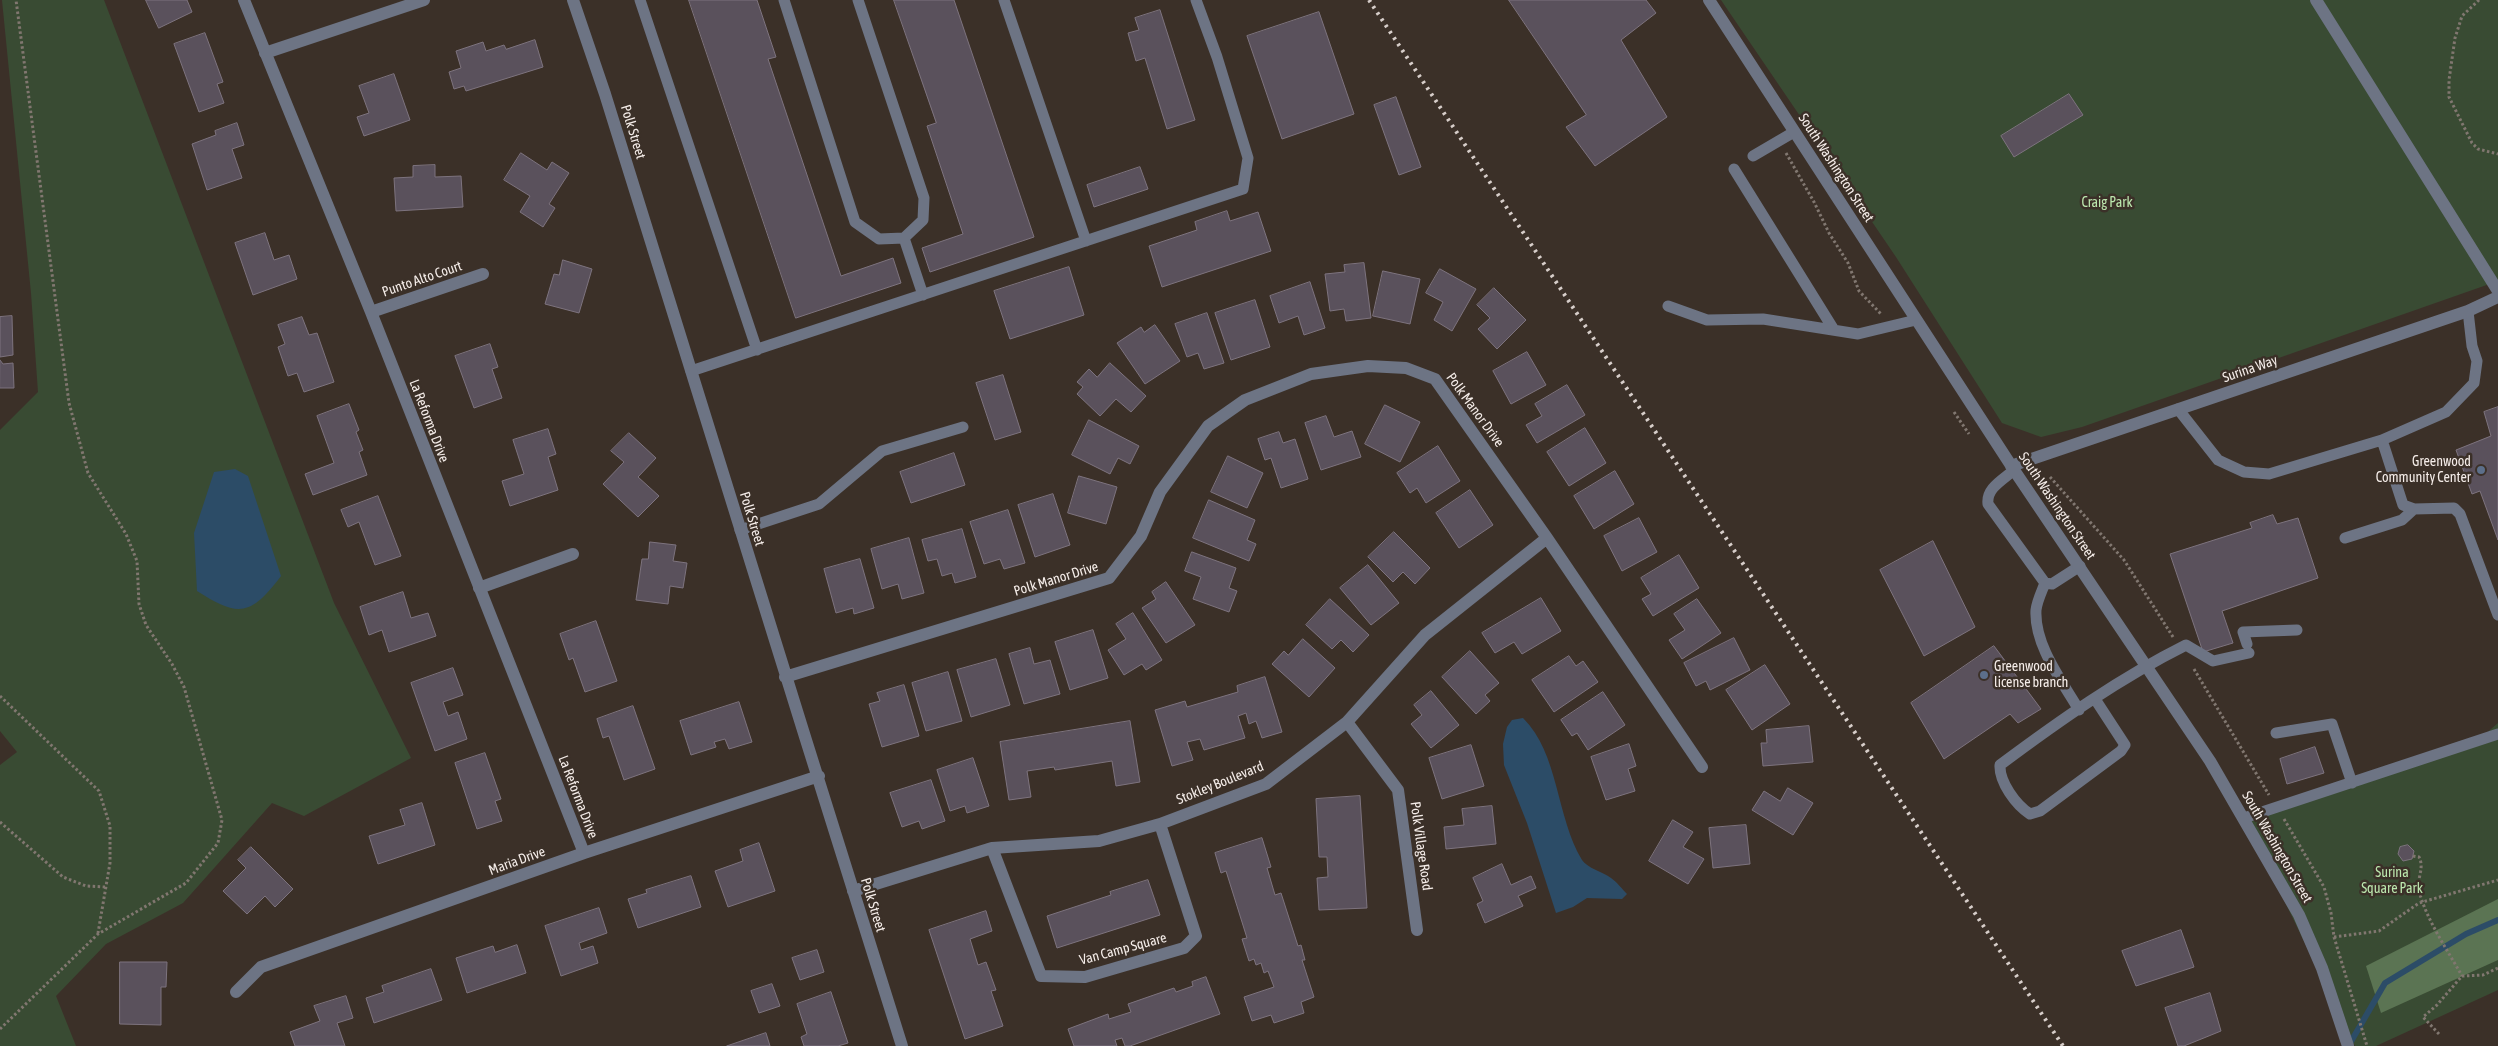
<!DOCTYPE html>
<html>
<head>
<meta charset="utf-8">
<style>
	body { margin:0 }
	canvas { display:block; background:#3b3028 }
</style>
</head>
<body>
<canvas width="2498" height="1046"></canvas>
<script>
const ctx = document.querySelector('canvas').getContext('2d');
ctx.lineJoin = 'round';
function fillPath(path, color) {
  ctx.fillStyle = color;
  ctx.fill(path, 'evenodd');
}
function strokePath(path, color, width, dash) {
  ctx.strokeStyle = color;
  ctx.lineWidth = width;
  ctx.lineCap = dash ? 'butt' : 'round';
  ctx.setLineDash(dash || []);
  ctx.stroke(path);
}
function drawText(font, color, halo, rows, align = 'center') {
  ctx.font = font + ' "Asap Condensed",sans-serif';
  ctx.lineWidth = 5;
  ctx.setLineDash([]);
  ctx.textBaseline = 'middle';
  ctx.strokeStyle = halo;
  ctx.fillStyle = color;
  for (const [text, x, y, turn = 0] of rows) {
    ctx.save();
    ctx.translate(x, y);
    ctx.rotate((+turn || 0) * Math.PI / 180);
    ctx.textAlign = isNaN(turn) ? turn : align;
    if (halo) ctx.strokeText(text, 0, 0);
    ctx.fillText(text, 0, 0);
    ctx.restore();
  }
}
fillPath(new Path2D(`
	M2 0H104L334 603 411 758 304 816 272 803 183 903 106 944 56 996 76 1046H0V765L17 752 0 731V430L38 392 31 293Z
	M1721 0H2498V281L2082 427 2041 437 2002 423 1896 257Z
	M2498 723V990L2376 1046H2355L2244 818 2475 743Z`), '#394b33');
fillPath(new Path2D(`
	M2498 899V960L2381 1013 2366 966Z`), '#5b7453');
fillPath(new Path2D(`
	M235 469 248 476 281 576C250 617 238 617 197 591L194 533 214 472Z
	M1523 718C1559 753 1556 817 1582 860 1587 868 1603 872 1611 878 1617 882 1622 889 1627 894L1622 899 1587 898 1573 907 1556 913 1527 823 1504 765 1503 744 1507 727 1512 720Z`), '#2c4c67');
strokePath(new Path2D(`
	M2349 1045 2385 983 2466 934 2498 920`), '#2c4c67', 6);
const building = new Path2D(`
	M146 0H187L192 12 159 28Z
	M689 0H757L776 57 768 59 841 276 893 258 901 283 796 318Z
	M894 0H954L1034 237 930 272 922 248 963 234 927 126 936 123Z
	M1509 0H1646L1656 13 1621 40 1667 117 1595 166 1566 127 1586 115Z
	M1160 10 1195 120 1167 129 1145 58 1136 61 1128 33 1139 30 1135 18Z
	M1319 12 1354 114 1282 139 1247 36Z
	M205 33 223 82 217 84 224 103 199 112 174 44Z
	M535 40 543 67 466 91 464 86 454 89 449 72 461 68 456 51 483 42 486 51 504 45 506 49Z
	M394 74 410 120 364 136 357 117 369 113 359 86Z
	M2069 94 2083 115 2014 157 2001 136Z
	M1396 97 1421 167 1399 175 1374 105Z
	M237 123 244 145 232 149 242 178 207 190 192 144 216 135 215 131Z
	M521 153 547 170 552 162 569 173 549 204 555 208 543 227 520 212 530 196 504 180Z
	M435 165V177L461 176 463 207 396 211 394 178 413 177V166Z
	M1140 167 1148 189 1094 207 1087 185Z
	M1227 211 1230 221 1258 212 1271 251 1162 287 1149 246 1197 230 1195 222Z
	M265 233 274 260 289 255 297 279 253 295 235 243Z
	M563 260 592 269 579 313 545 304 554 274 559 275Z
	M1364 263 1371 318 1346 321 1344 309 1330 311 1325 274 1345 272 1344 265Z
	M1069 267 1084 315 1010 339 994 291Z
	M1440 269 1476 289 1452 331 1434 320 1443 302 1426 293Z
	M1383 271 1420 279 1410 324 1373 316Z
	M1310 282 1325 328 1304 335 1298 316 1279 323 1270 296Z
	M1494 288 1526 320 1497 349 1478 329 1490 318 1477 305Z
	M1255 300 1270 347 1231 360 1215 313Z
	M1207 313 1224 363 1204 369 1198 353 1187 357 1175 324Z
	M12 316 13 355 0 357V317Z
	M302 317 309 335 317 333 334 382 304 392 297 373 288 376 278 347 285 344 278 325Z
	M1155 325 1180 361 1145 384 1117 343 1141 327 1144 332Z
	M490 344 498 367 492 369 502 398 474 408 455 356Z
	M1527 352 1546 385 1511 404 1493 371Z
	M0 360 3 364 13 363 14 388H0Z
	M1110 363 1146 396 1131 412 1116 399 1100 416 1077 394 1083 387 1077 382 1089 369 1097 377Z
	M1003 375 1021 432 995 440 976 383Z
	M1567 385 1585 415 1537 443 1526 425 1542 416 1535 404Z
	M349 404 359 430 356 432 363 450 359 452 367 475 313 495 305 474 334 463 317 416Z
	M1385 405 1420 422 1400 462 1365 444Z
	M2498 407V540L2480 491 2472 494 2456 450 2491 436 2484 412Z
	M1326 416 1334 437 1352 431 1361 457 1321 470 1305 423Z
	M1089 420 1139 446 1130 464 1118 458 1110 474 1072 455Z
	M1585 428 1606 463 1569 486 1547 452Z
	M548 429 556 454 548 457 558 490 510 506 502 481 524 474 513 440Z
	M1279 432 1283 443 1295 439 1308 479 1281 488 1271 458 1265 460 1258 439Z
	M629 433 656 458 638 477 659 496 638 517 603 484 624 462 611 451Z
	M1438 446 1460 481 1426 503 1417 488 1410 493 1397 473Z
	M954 453 965 485 911 503 900 472Z
	M1228 456 1263 473 1247 508 1211 492Z
	M1615 471 1634 504 1594 529 1574 496Z
	M1079 476 1117 487 1106 524 1068 513Z
	M1470 490 1493 525 1459 548 1436 513Z
	M1053 494 1070 545 1035 557 1018 505Z
	M378 496 401 556 375 565 359 522 348 527 341 510Z
	M1209 500 1255 520 1247 540 1256 544 1249 561 1193 538Z
	M1008 510 1025 563 1004 569 1000 559 984 564 970 522Z
	M2273 515 2277 524 2298 518 2318 578 2222 611 2233 643 2203 652 2170 554 2252 528 2250 523Z
	M1639 518 1657 552 1622 571 1604 536Z
	M962 529 976 577 955 583 952 573 942 576 937 559 928 561 922 540Z
	M1394 532 1430 568 1415 584 1403 572 1393 582 1368 557Z
	M909 538 924 593 902 599 898 584 882 589 871 549Z
	M1933 541 1975 627 1924 656 1880 570Z
	M650 542 676 545 673 561 687 563 683 588 670 586 668 604 636 600 642 559H648Z
	M1192 552 1236 568 1229 588 1237 591 1229 612 1193 599 1201 577 1185 571Z
	M1679 555 1699 588 1653 616 1642 599 1651 594 1641 578Z
	M860 559 874 608 854 614 853 608 836 613 824 569Z
	M1368 565 1399 603 1371 625 1340 588Z
	M1166 582 1195 625 1166 643 1142 608 1156 599 1152 592Z
	M403 592 411 618 428 613 436 636 389 652 382 630 369 635 360 607Z
	M1541 598 1561 631 1522 654 1514 642 1495 653 1482 633Z
	M1330 599 1369 635 1353 652 1341 640 1332 649 1306 625Z
	M1697 599 1721 633 1682 659 1669 640 1685 630 1674 614Z
	M1133 613 1162 660 1146 670 1142 664 1124 675 1108 650 1126 639 1116 624Z
	M596 621 617 681 585 692 573 658 569 660 560 634Z
	M1093 630 1108 678 1070 690 1055 642Z
	M1734 638 1750 670 1710 690 1706 681 1696 686 1684 663Z
	M1303 639 1335 668 1309 697 1272 664 1284 651 1288 655Z
	M1994 646 2041 709 2018 723 2010 714 1944 759 1911 703Z
	M1030 648 1034 664 1050 660 1060 694 1024 704 1009 654Z
	M1470 651 1499 683 1485 695 1490 701 1476 714 1442 677Z
	M1569 656 1576 666 1583 661 1598 682 1554 712 1532 680Z
	M996 659 1010 705 971 717 957 670Z
	M1765 665 1790 704 1752 730 1726 690Z
	M453 668 463 695 443 702 448 716 458 712 467 739 435 751 411 683Z
	M948 672 962 721 926 731 912 683Z
	M1265 677 1282 732 1262 738 1256 721 1249 724 1246 713 1238 716 1245 738 1204 750 1200 739 1187 742 1193 760 1172 766 1155 710 1185 701 1187 707 1238 692 1237 686Z
	M904 685 919 736 882 747 869 704 880 701 877 693Z
	M1431 691 1459 725 1431 748 1411 724 1422 715 1414 705Z
	M1603 692 1625 725 1588 750 1577 733 1572 736 1561 720Z
	M739 702 752 742 729 749 725 739 714 742 716 747 691 755 680 721Z
	M633 706 655 769 624 780 609 736 603 738 597 719Z
	M1130 721 1140 782 1116 786 1112 761 1055 770 1054 767 1027 771 1031 797 1009 800 1000 742Z
	M1809 726 1813 762 1763 766 1761 743H1767L1766 730Z
	M1629 744 1636 766 1628 769 1635 791 1606 800 1591 757Z
	M1471 745 1484 786 1442 799 1429 758Z
	M2315 747 2324 773 2287 784 2280 759Z
	M485 753 501 799 495 801 502 821 477 829 455 763Z
	M973 758 989 806 967 813 965 806 950 811 937 770Z
	M931 780 945 821 922 829 919 821 902 827 890 793Z
	M1788 788 1813 803 1793 835 1752 810 1764 791 1780 801Z
	M1360 796 1367 908 1319 910 1317 878 1328 877 1327 857H1319L1316 799Z
	M422 803 435 845 378 864 369 836 405 825 400 810Z
	M1492 806 1496 844 1446 849 1444 827 1464 825 1462 809Z
	M1673 820 1693 832 1683 847 1704 859 1688 884 1649 861Z
	M1746 825 1750 864 1713 868 1709 828Z
	M1262 838 1271 867 1267 868 1275 895 1281 893 1298 946 1301 945 1305 960H1302L1314 997 1301 1002 1304 1013 1274 1023 1271 1015 1252 1021 1244 997 1274 987 1268 971 1264 973 1261 963 1256 965 1254 959 1249 961 1242 939 1247 938 1226 871 1221 873 1215 853Z
	M759 843 775 891 728 907 715 871 743 861 740 850Z
	M2408 845 2414 851 2412 859 2403 861 2398 854 2400 847Z
	M251 847 293 889 275 907 265 896 247 914 223 891 246 868 238 860Z
	M1502 864 1511 885 1531 876 1536 888 1518 896 1523 906 1485 923 1477 904 1483 901 1473 878Z
	M691 876 701 907 638 928 628 899 647 893 646 890Z
	M1148 880 1160 915 1057 948 1047 916 1111 895 1110 892Z
	M599 908 607 933 579 943 581 950 593 946 598 963 561 976 545 926Z
	M986 911 992 931 970 939 978 965 986 962 996 990 991 991 1003 1026 965 1039 929 930Z
	M2181 930 2194 967 2136 986 2122 951Z
	M517 945 526 973 467 993 456 958 493 946 495 952Z
	M817 950 824 972 800 980 792 958Z
	M120 962H167L166 987H161V1025L120 1024Z
	M431 969 442 1000 374 1023 366 998 384 992 382 986Z
	M1206 977 1220 1014 1130 1046H1125L1122 1038 1115 1040 1117 1046H1074L1068 1029 1108 1014 1109 1019 1131 1012 1128 1004 1174 988 1176 992 1193 986 1192 982Z
	M772 984 780 1006 759 1013 751 991Z
	M831 992 848 1043 838 1046H804L801 1037 807 1034 797 1004Z
	M2210 993 2221 1031 2184 1046H2178L2165 1008Z
	M346 996 353 1018 337 1023 345 1046H295L290 1032 320 1021 314 1006Z
	M766 1033 770 1046H727Z`);
fillPath(building, '#5a515c');
strokePath(building, '#7d737e', 1);
strokePath(new Path2D(`
	M2479 0 2462 16 2455 38 2449 80V97L2472 143 2478 149 2498 154
	M1786 153 1814 202 1829 233 1848 263 1859 291 1881 314
	M1954 412 1969 434
	M2050 477 2124 560 2173 637
	M2194 669 2269 795
	M0 696 99 791 110 826V863L98 933
	M2284 819 2324 887 2331 913 2334 937 2367 1046
	M0 822 63 877 86 886 105 887
	M2413 856 2419 857C2425 869 2416 879 2419 891 2427 921 2447 949 2462 976
	M2334 937 2379 931 2419 903 2498 880
	M0 1029 98 934 186 883 218 843 222 820 184 687 172 664 146 625 139 604 137 561 126 534 88 473 69 403 16 0
	M2439 1034 2423 1017 2437 1005 2462 976 2483 975 2498 968`), '#817770', 3, [2.5, 2.5]);
strokePath(new Path2D(`
	M640 0 757 350
	M784 0 855 222 879 239 904 238 923 220 924 198 858 0
	M1004 0 1086 241
	M1753 156 1794 132
	M1734 169 1834 330
	M904 238 923 295
	M1668 306 1707 320 1763 319 1858 334 1916 320
	M691 371 1243 189 1248 158 1217 57 1196 0
	M2178 409 2218 460 2244 472 2269 474 2382 440 2446 412 2474 383 2477 361 2472 346 2468 311
	M2382 440 2403 505 2414 509 2454 508 2460 514 2498 615
	M2014 470C2003 480 1986 488 1988 504L2045 583
	M740 530 819 504 882 451 963 427
	M2345 538 2402 520 2414 509
	M2045 583C2042 591 2037 601 2036 610 2034 645 2062 681 2079 710
	M2045 583 2052 584 2080 566
	M2247 644 2243 632 2297 630
	M2095 699 2125 745 2121 751 2040 811 2030 814C2016 805 1999 782 2000 765 2059 721 2120 678 2186 645L2213 661 2249 653
	M2276 733 2332 724 2352 783
	M2244 818 2498 734`), '#6d7484', 11);
strokePath(new Path2D(`
	M244 0 371 312 584 853
	M573 0 605 94C704 412 802 729 902 1046
	M1709 0 2014 470 2210 761 2299 915 2322 968 2348 1046
	M2316 0 2498 291
	M265 53 424 0
	M371 312 483 274
	M2011 466 2468 311 2498 297
	M479 588 573 554
	M785 677 1109 578 1141 536 1160 492 1208 426 1245 400 1311 374 1368 366 1406 368 1435 379 1547 538 1702 767
	M1347 722 1398 790 1417 930
	M992 848 1041 976 1085 977 1184 948 1196 936 1160 824
	M853 891 992 848 1099 841 1160 824 1266 784 1347 722 1425 635 1547 538
	M236 992 261 967 584 853 819 776`), '#6d7484', 12);
strokePath(new Path2D(`
	M1369 0 2063 1046`), '#d7ceca', 4, [2.5, 5]);
for (const [x, y, r, color] of [
	[2481,470,5,"#5c6f8a"],
	[1984,675,5,"#5c6f8a"]
]) {
  const dot = new Path2D();
  dot.arc(x, y, r, 0, 2 * Math.PI);
  ctx.fillStyle = color;
  ctx.fill(dot);
  strokePath(dot, '#3b3028', 2);
}
drawText('14px', '#f5ede9', '#3b3028', [
	["Polk Street",633,132,73],
	["South Washington Street",1836,168,57],
	["Punto Alto Court",422,279,-19],
	["Surina Way",2250,369,-19],
	["Polk Manor Drive",1475,410,54],
	["La Reforma Drive",429,421,69],
	["South Washington Street",2057,506,56],
	["Polk Street",752,519,73],
	["Polk Manor Drive",1056,579,-17],
	["Stokley Boulevard",1220,783,-22],
	["La Reforma Drive",578,797,69],
	["Polk Village Road",1421,846,82],
	["South Washington Street",2277,847,60],
	["Maria Drive",517,861,-20],
	["Polk Street",873,905,73],
	["Van Camp Square",1123,949,-15]
]);
drawText('14px', '#bce7ae', '#3b3028', [
	["Craig Park",2107,203],
	["Surina",2392,873],
	["Square Park",2392,889]
]);
drawText('14px', '#f5ede9', '#3b3028', [
	["Greenwood",2471,462],
	["Community Center",2471,478],
	["Greenwood",1994,667,"left"],
	["license branch",1994,683,"left"]
], 'right');
</script>
</body>
</html>
